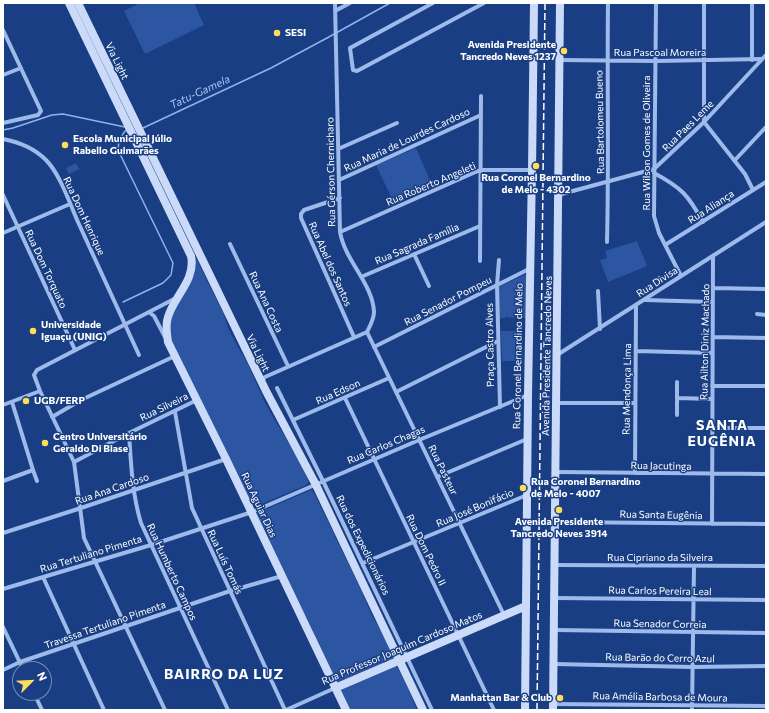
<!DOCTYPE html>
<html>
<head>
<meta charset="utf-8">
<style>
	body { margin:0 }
	#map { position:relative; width:769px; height:713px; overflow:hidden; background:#193e83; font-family:Commissioner,sans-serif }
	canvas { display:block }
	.frame { position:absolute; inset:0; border:4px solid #fff; pointer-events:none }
	.north { position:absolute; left:12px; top:661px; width:40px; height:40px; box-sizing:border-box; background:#193e83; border:1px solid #758bb5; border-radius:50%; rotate:66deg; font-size:11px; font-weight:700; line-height:16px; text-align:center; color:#fff }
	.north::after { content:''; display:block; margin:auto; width:14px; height:18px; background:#fede59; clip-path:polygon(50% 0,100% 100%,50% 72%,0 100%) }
</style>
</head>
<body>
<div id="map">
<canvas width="769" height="713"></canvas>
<div class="frame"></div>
<div class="north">N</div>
</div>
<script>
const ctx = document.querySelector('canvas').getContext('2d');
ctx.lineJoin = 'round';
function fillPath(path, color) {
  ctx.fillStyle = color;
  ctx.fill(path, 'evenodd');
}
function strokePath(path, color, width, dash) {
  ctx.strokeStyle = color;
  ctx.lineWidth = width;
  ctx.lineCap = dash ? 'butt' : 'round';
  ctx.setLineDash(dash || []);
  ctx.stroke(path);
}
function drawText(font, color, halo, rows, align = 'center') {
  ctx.font = font + ' Commissioner,sans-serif';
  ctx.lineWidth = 3;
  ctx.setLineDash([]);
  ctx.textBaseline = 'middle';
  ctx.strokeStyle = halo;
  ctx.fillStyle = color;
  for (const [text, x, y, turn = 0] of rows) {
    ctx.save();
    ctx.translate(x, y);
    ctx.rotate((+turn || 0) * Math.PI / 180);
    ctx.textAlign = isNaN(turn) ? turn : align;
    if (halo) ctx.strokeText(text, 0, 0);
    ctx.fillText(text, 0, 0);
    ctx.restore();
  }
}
fillPath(new Path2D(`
	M140 3H194L204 25 145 54 124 11Z
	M416 148 433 187 394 203 376 165Z
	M76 163 79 169 69 174 66 168Z
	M637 241 647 266 608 282 600 260 607 258 605 251Z
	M194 254 224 315C228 332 234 339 242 354 253 372 259 392 269 410 282 433 298 455 308 480V483L306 485 257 506H253L249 501 170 337V321Z
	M526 274H527V318H520L518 316 516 318 515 317 513 318 510 317 508 318 506 315V318H499V287Z
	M501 331H523V361H502Z
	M311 490 314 493 361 590 372 616 383 634 394 658 337 682 317 644 315 636 308 620 298 604 255 514Z
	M396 665 403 676 417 710H349L339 690Z`), '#2c56a2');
strokePath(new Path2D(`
	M143 128 271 68 327 38 390 3
	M3 130 13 128 52 115 63 114 125 127
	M123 302 163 283 171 275 173 263 118 150C118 141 121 135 127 129`), '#90b3ee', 1.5);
strokePath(new Path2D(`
	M335 3 340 232C345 261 373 284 374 312 374 319 370 326 367 332
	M433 3 350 48 353 70 357 71 484 3
	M656 3 654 216 659 233 681 276
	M704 3V122L745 174 753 190
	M335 11 350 3
	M3 30 41 111 38 115 3 123
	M560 60 656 61 761 59
	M752 60V3
	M3 75 21 68
	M3 139C19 142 35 149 46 160 60 174 70 204 78 222 99 267 119 311 139 355
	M338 149 397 123
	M735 160 766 127
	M654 173C682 188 688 195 703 222
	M339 180 481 115
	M3 195 75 350
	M558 195 654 169 704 122 766 55
	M340 198 304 210 301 214V218L354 337
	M340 232 480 170H532
	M3 233 70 204
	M607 242C609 162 607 83 608 3
	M230 244 288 366
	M665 245 766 182
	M414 254 429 286
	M499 260 497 285 500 407
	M480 261 481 96
	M361 277 480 226
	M713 288 766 289
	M598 291 600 329
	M645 300 713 302
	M149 312 154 316 165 337
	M757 314 766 315
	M367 332 504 615
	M713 337 766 338
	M374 347 529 269
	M636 351 712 353
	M557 355 766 222
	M261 382 265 377 367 332
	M677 382V415
	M712 386H766
	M277 388 323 481 432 710
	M396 392 498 341
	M345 398 494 710
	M677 398 712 399
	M12 402 33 470 37 481
	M556 403H635
	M3 405 40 391
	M175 412 192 508 285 710
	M52 417 81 400 175 356
	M293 420 389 378
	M712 428H766
	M129 433C131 463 132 494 141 523L228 710
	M74 462 129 433 197 400
	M556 472 766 474
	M635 473 636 305
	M437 477 527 439
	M3 481 33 470
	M555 522 766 524
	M712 524 713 256
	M3 533 81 508 226 459
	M363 563 527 495
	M555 565 766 566
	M43 577 104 710
	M3 589 151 545 252 512 419 440 528 395
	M554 598 766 600
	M3 627 23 669
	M554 630 766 633
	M554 664 693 667 766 666
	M3 670 20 662 230 591 282 576
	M34 693 42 710
	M553 704 766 706
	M165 710 84 538 74 462 40 391 34 375 37 370 176 298
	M286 710 335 688
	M692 710 694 566`), '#9ebaeb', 4);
strokePath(new Path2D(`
	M69 3 191 256C196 280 174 296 168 317 165 325 167 334 168 342L226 459 346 710
	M78 3 266 391 316 485 423 710
	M335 688 526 606
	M525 710 528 395 532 170 534 3
	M553 710 560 3`), '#cadaf8', 8);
strokePath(new Path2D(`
	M537 710 545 3`), '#fff', 1.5, [7, 3]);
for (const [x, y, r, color] of [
	[277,33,4,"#fede59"],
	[564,51,4,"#fede59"],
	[65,145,4,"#fede59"],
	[536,166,4,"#fede59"],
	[33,331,4,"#fede59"],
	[26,401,4,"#fede59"],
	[45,443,4,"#fede59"],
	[523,488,4,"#fede59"],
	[559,510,4,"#fede59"],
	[560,698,4,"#fede59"]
]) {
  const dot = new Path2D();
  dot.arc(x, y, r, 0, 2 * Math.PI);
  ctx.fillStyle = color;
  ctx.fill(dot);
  strokePath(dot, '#193e83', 1.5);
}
drawText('bold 10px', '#fff', '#193e83', [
	["SESI",285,33],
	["Avenida Presidente",556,45,"right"],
	["Tancredo Neves 1237",556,57,"right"],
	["Escola Municipal Júlio",73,139],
	["Rabello Guimarães",73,151],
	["Rua Coronel Bernardino",536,178,"center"],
	["de Melo - 4302",536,190,"center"],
	["Universidade",41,325],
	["Iguaçu (UNIG)",41,337],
	["UGB/FERP",34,401],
	["Centro Universitário",53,437],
	["Geraldo Di Biase",53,449],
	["Rua Coronel Bernardino",531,482],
	["de Melo - 4007",531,494],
	["Avenida Presidente",559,522,"center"],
	["Tancredo Neves 3914",559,534,"center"],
	["Manhattan Bar & Club",552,698,"right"]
], 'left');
drawText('10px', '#fff', '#193e83', [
	["Rua Pascoal Moreira",660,53],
	["Via Light",117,61,64],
	["Rua Bartolomeu Bueno",600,122,-91],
	["Rua Paes Leme",688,126,-45],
	["Rua Maria de Lourdes Cardoso",407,140,-25],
	["Rua Wilson Gomes de Oliveira",647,143,-90],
	["Rua Gérson Chernicharo",331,172,-91],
	["Rua Roberto Angeleti",431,184,-23],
	["Rua Aliança",711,207,-33],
	["Rua Dom Henrique",84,216,65],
	["Rua Sagrada Família",417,244,-23],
	["Rua Abel dos Santos",330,264,66],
	["Rua Dom Torquato",46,269,65],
	["Rua Divisa",657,282,-33],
	["Rua Senador Pompeu",448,301,-27],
	["Rua Ana Costa",266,302,65],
	["Rua Ailton Diniz Machado",705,342,-89],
	["Praça Castro Alves",490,345,-91],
	["Via Light",258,353,64],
	["Rua Coronel Bernardino de Melo",518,356,-89],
	["Avenida Presidente Tancredo Neves",547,356,-89],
	["Rua Mendonça Lima",627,389,-89],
	["Rua Edson",338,392,-24],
	["Rua Silveira",164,407,-26],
	["Rua Carlos Chagas",386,445,-23],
	["Rua Jacutinga",661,466,1],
	["Rua Pasteur",443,470,64],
	["Rua Ana Cardoso",112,489,-19],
	["Rua Aguiar Dias",259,505,65],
	["Rua José Bonifácio",475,508,-23],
	["Rua Santa Eugênia",661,515,1],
	["Rua dos Expedicionários",363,545,64],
	["Rua Dom Pedro II",426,550,64],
	["Rua Tertuliano Pimenta",91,554,-17],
	["Rua Cipriano da Silveira",660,558],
	["Rua Luís Tomás",225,562,65],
	["Rua Humberto Campos",172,572,65],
	["Rua Carlos Pereira Leal",660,591,1],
	["Rua Senador Correia",660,624,1],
	["Travessa Tertuliano Pimenta",105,625,-19],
	["Rua Professor Joaquim Cardoso Matos",402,648,-23],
	["Rua Barão do Cerro Azul",660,658,1],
	["Rua Amélia Barbosa de Moura",660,697,1]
]);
drawText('italic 11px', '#a9c4f3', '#193e83', [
	["Tatu-Gamela",200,92,-25]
]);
ctx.letterSpacing = '1px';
drawText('bold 14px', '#fff', '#193e83', [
	["SANTA",722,425],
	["EUGÊNIA",722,441],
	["BAIRRO DA LUZ",224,674]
]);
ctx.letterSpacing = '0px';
</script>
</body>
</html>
